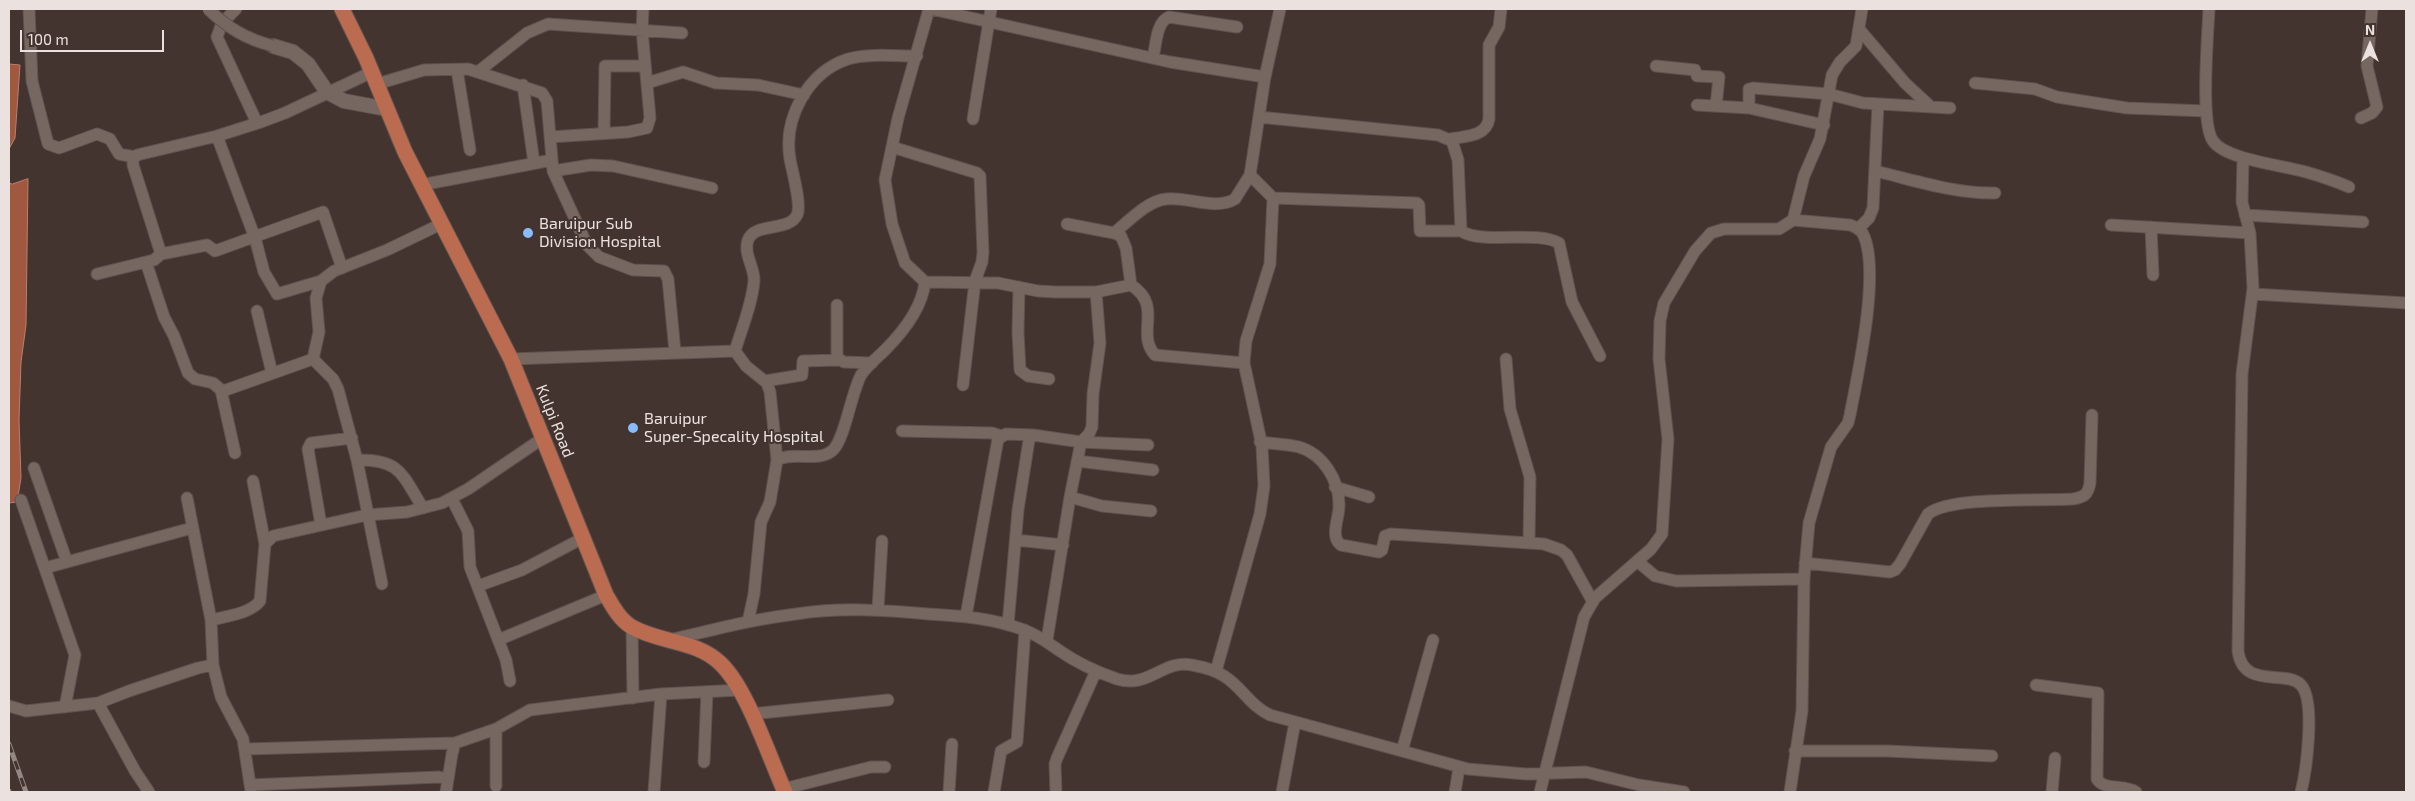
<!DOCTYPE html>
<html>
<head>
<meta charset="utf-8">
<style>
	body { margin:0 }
	#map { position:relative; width:2415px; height:801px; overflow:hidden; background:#43342f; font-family:"Exo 2",sans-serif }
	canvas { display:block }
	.frame { position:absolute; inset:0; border:10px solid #ebe1de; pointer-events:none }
	.north { position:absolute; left:2345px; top:20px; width:50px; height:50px; -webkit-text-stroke:4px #43342f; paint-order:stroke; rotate:0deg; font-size:14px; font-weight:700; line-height:20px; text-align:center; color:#ebe1de }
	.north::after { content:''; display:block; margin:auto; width:18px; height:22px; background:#ebe1de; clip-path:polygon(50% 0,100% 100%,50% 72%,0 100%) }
	.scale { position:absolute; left:20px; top:30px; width:144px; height:22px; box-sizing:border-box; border:2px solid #ebe1de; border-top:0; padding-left:6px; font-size:15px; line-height:18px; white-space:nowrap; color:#ebe1de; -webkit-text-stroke:4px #43342f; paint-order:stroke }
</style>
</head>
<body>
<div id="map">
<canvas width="2415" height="801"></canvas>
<div class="frame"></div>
<div class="north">N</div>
<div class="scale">100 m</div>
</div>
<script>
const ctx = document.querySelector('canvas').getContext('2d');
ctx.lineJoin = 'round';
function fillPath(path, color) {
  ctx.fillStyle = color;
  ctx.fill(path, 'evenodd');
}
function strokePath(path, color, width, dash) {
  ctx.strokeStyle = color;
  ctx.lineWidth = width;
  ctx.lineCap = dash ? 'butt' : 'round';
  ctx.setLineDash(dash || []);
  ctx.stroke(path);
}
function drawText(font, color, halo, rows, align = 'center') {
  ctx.font = font + ' "Exo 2",sans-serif';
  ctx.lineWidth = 4;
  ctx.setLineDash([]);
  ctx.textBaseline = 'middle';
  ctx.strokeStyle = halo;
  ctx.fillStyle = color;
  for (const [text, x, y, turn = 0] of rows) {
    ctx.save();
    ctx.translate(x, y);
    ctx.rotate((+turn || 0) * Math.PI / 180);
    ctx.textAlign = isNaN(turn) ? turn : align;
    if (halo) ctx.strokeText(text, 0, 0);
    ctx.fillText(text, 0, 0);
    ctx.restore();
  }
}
const water = new Path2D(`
	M9 64 20 65 15 138 9 149Z
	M28 179 26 325 21 362 19 420 21 478 17 502 9 503V183L12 184Z`);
fillPath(water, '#a15840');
strokePath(water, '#b7816f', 1);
const minor = new Path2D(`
	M29 9 32 81 48 144 59 148 97 134 110 139 119 154 135 157
	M236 9 222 23 217 37 257 123
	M931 9 1170 62 1265 77
	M2209 9C2208 35 2200 123 2213 141 2226 160 2283 165 2306 172 2320 176 2335 181 2349 187
	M1859 29 1905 83 1931 107
	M1153 58C1156 46 1156 22 1169 17L1237 27
	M1656 66 1695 70 1697 76 1719 77 1716 106
	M457 70 470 150
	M479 71 527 33 548 24 682 33
	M647 83 683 72 716 83 758 85 804 95
	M1975 83 2035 89 2057 97 2127 108 2206 111
	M377 84 424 70 468 69 542 93 547 101 553 171 587 245 599 257 633 270 664 271 668 279 675 352
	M523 85 534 163
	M1697 105 1749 108 1824 125
	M1749 108V89L1753 88 1829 94 1863 103 1950 108
	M1259 117 1438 135 1452 141 1458 160 1461 231C1483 245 1537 230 1559 243L1572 302 1600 356
	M2361 118 2372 113 2377 107 2367 66 2372 9
	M973 119 991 9
	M604 133 605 66H645
	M217 136 255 238 264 272 277 294 321 281
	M550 137 628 132 647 128 650 118 642 30 643 9
	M1450 139C1465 136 1486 137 1489 119V45L1499 27 1501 9
	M892 147 977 173 980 176 983 252 982 262 975 281 963 385
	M2243 159 2242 202 2250 233 2253 288 2242 374 2238 651C2243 690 2286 669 2301 685 2316 701 2306 772 2301 792
	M553 171 591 165 613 166 712 188
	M1875 171C1914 180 1955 194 1995 193
	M421 185 552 160
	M1273 198 1417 203 1419 205 1420 231H1461
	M2245 215 2363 222
	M1067 224 1114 233 1121 236 1126 248 1131 285
	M2111 225 2250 233
	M2151 227 2153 275
	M1858 229 1869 218 1873 208 1878 104
	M1114 233C1129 221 1147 201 1166 199 1187 196 1215 211 1235 199L1250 175 1265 77 1280 9
	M161 254 207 245 215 251 323 212 342 268
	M146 262 164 317 174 336 188 373 195 379 213 383 221 390H226L313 359
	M97 274 154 260 161 254 133 165V159L137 155 217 136 261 122 285 113 372 72
	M925 282 998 283 1038 291 1056 292H1096L1131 285C1164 306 1135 333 1155 355L1244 363
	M1019 287 1018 332 1020 370 1028 376 1049 379
	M2253 294 2406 303
	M837 305V358L844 362 872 363
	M257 311 272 373
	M735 351C742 328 752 304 754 281 755 268 743 254 748 240 755 222 789 232 797 215 802 205 792 171 790 159 783 118 808 72 848 59 869 53 895 56 917 56
	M735 351 746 366 767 383 770 392 777 460
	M511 359 735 351
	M1506 359 1510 409 1530 477 1529 542
	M765 381 802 375 803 361 840 360
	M221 390 235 453
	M902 431 992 433 1001 436
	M1260 442C1273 444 1287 444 1299 447 1323 454 1339 480 1339 504 1340 517 1329 536 1341 545L1379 552 1382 550 1385 536 1391 534 1544 544 1561 550 1567 555 1593 602
	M357 460C401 459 402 475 423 508
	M1077 461 1153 470
	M34 468 67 562
	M253 481 265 544
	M1335 487 1369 497
	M1070 497 1102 506 1151 511
	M187 498 211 620
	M452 499 468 531 470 567 506 660 510 681
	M21 500 75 655 65 707
	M321 525 308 449 311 443 352 438
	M1016 540 1063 545
	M1637 561 1655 576 1676 581 1804 579
	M1805 563 1890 572 1895 570 1900 564 1928 514C1950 496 2042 501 2073 499 2084 497 2088 495 2090 483L2092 415
	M45 568 192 528
	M382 584 357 460 338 389 333 379 313 359 319 332 316 298 321 281 334 271 387 250 441 224
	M478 586 522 570 583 538
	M878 609 882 541
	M966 616 998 439 1006 434 1033 435
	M748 622 754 594 761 522 770 502 777 460C794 451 819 463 833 450 845 438 851 394 861 375 867 366 877 358 885 350 903 332 922 309 925 282L905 263 892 224 885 180 898 118 929 9
	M1008 625 1018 510 1029 440 1033 435 1081 442 1148 445
	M632 627 633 698
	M498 640 606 595
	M670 640C712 630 754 619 796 614 840 607 884 610 928 614 961 616 993 618 1024 630 1038 635 1048 643 1060 651 1077 663 1097 672 1117 679 1149 689 1163 659 1192 665 1203 667 1215 670 1224 676 1242 687 1250 706 1270 715L1468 769 1526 774 1586 772 1639 785 1684 792
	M1047 640 1070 497 1081 442 1089 434 1092 427 1093 394 1100 343 1096 292
	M213 665 221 697 243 739 251 791
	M1216 671 1260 514 1264 486 1262 446 1244 363 1246 341 1270 264 1273 198 1250 175
	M2036 685 2098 693 2097 779C2104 791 2125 784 2136 792
	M98 703 135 771 149 792
	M9 706 26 711 98 703 129 691 198 668 213 665 211 620C226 616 250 614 260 601L265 544 273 536 367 515 407 512 442 503 468 489 543 438
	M751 714 888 700
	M496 729V786
	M246 749 455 743
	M1402 751 1433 640
	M1795 751H1888L1992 756
	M704 762 707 692
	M250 785 439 777 448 779
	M783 789 871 767H885
	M446 792 452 754 455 743 496 729 530 710 661 694 740 690
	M654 792 661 694
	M949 792 952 744
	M994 792 1001 751 1017 742 1025 630
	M1056 792 1055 764 1057 758 1096 671
	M1282 792 1295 722
	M1455 792 1459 768
	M1540 792 1584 617 1595 598 1651 549 1662 534 1668 439 1659 359 1660 321 1664 303 1695 251 1711 233 1724 229H1779L1793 220 1804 176 1820 139 1832 75 1840 62 1856 46 1862 9
	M1790 792 1802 711 1804 579 1809 523 1831 447 1848 423 1850 415C1858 373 1880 274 1864 236 1862 230 1856 227 1850 225L1793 220
	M2052 792 2055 758`);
const tertiary = new Path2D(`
	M273 46 293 52 308 64 327 92 344 101 387 109`);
const primary = new Path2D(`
	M342 9 366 58 405 152 511 359 606 595C613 607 620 620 632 627 660 643 696 640 720 663 747 688 769 757 785 792`);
strokePath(minor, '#5f524f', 13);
strokePath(tertiary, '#5f524f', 16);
strokePath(primary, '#5f524f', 17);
strokePath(minor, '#776761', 11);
strokePath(tertiary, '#776761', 14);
strokePath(primary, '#bb6b4f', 15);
const rail = new Path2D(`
	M9 744 26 792
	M9 791V792`);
strokePath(rail, '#948884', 5);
strokePath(rail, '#43342f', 3, [9]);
const minorBridge = new Path2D(`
	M208 9C228 28 246 39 273 46`);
strokePath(minorBridge, '#5f524f', 13, []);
strokePath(minorBridge, '#776761', 11);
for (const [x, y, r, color] of [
	[528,233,6,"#89bafc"],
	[633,428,6,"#89bafc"]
]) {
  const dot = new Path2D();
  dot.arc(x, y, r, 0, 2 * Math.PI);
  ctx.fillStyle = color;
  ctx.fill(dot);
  strokePath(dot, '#43342f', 2);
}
drawText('16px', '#ebe1de', '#43342f', [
	["Baruipur Sub",539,224],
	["Division Hospital",539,242],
	["Baruipur",644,419],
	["Super-Specality Hospital",644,437]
], 'left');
drawText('16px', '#ebe1de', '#43342f', [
	["Kulpi Road",555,421,68]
]);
</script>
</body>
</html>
